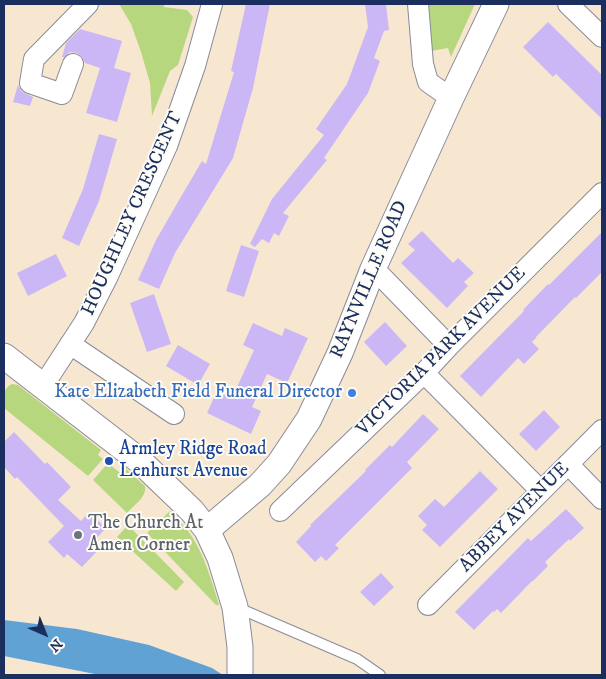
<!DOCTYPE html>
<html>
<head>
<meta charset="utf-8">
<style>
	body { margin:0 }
	#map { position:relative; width:606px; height:679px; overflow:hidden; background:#f7e7d1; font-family:"IM FELL DW Pica",serif }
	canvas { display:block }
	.frame { position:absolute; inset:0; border:5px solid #1b2f5e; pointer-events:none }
	.north { position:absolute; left:20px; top:609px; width:50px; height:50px; -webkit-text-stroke:4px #fdfcf7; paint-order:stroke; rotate:136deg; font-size:14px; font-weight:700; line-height:20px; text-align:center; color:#1b2f5e }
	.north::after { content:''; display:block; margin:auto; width:18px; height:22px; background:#1b2f5e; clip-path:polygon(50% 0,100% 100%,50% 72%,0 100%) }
</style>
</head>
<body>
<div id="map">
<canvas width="606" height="679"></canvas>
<div class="frame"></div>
<div class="north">N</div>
</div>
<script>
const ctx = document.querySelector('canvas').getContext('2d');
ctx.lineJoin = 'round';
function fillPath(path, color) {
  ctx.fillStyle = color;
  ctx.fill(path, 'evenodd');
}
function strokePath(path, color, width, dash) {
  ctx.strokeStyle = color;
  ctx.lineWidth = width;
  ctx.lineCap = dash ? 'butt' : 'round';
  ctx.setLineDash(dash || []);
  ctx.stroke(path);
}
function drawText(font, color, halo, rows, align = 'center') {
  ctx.font = font + ' "IM FELL DW Pica",serif';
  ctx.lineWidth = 4;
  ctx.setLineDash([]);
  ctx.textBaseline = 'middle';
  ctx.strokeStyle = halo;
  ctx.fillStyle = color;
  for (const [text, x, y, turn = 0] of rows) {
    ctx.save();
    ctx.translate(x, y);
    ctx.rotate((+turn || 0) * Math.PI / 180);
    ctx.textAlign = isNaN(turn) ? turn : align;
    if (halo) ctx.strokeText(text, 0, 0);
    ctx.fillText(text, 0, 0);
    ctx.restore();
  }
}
fillPath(new Path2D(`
	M119 4H164V7L187 10 193 17 178 65 170 71 152 116 150 83 141 52 131 24Z
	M427 4H475L451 57 448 48 431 51Z
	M12 384 18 385 101 450 98 455 103 459 88 476 4 408C4 397 2 389 12 384Z
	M108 463 120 473 125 468 145 486C147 497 134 505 127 513L93 480Z
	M170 511C177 518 185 526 191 535 204 555 212 581 219 605H216L147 533Z
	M128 525 184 582 176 591 117 537Z`), '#b7d77e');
fillPath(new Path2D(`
	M4 620 77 629 149 645 212 668 223 675H100L4 656Z`), '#61a2d4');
fillPath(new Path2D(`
	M246 4H270L253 88 233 158 175 253 159 289 138 280 156 240 182 195 202 161 206 164 234 72 231 71Z
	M365 4H386L389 30 384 31 374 58 380 61 368 93 324 158 327 160 283 213 289 216 279 236 274 233 269 243 262 239 255 247 250 244 272 199 324 135 316 129 347 84 368 27Z
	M548 22 602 75V119L556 74 553 77 523 47Z
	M80 29 122 41 114 68 131 73 117 122 86 113 100 68 85 63 82 57 77 53 70 52 66 55 64 57H62L66 43Z
	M18 85 22 92 33 97 30 106 13 102Z
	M99 134 117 139 99 201 79 246 62 238 83 189Z
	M422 231 453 263 458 258 474 273 464 282 468 286 447 308 401 263 415 250 408 244Z
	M602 232V272L576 298 575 297 536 337V338L532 342 539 349 524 364 518 358 481 397 460 376 524 311 523 310 548 284 549 285Z
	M241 245 259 251 244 297 226 291Z
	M56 254 67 276 28 296 17 273Z
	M154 294 171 344 147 352 130 303Z
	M385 322 407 346 386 366 364 342Z
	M253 323 282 336 285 328 308 338 287 383 267 374 252 407 261 411 251 434 207 413 217 391 232 398 254 350 243 345Z
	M178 345 210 364 198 385 166 366Z
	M544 410 560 427 536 451 519 434Z
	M423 414 439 429 407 462 412 468 335 545 339 548 326 561 321 556 315 562 296 542 311 526 310 525 366 471 365 470 390 445 392 447Z
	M14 432 45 464 47 462 71 487 58 500 81 521 89 512 106 528 94 541 101 547 82 567 67 554 64 558 48 542 64 526 17 477 15 479 4 467V442Z
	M480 471 498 489 440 547 422 530 427 525 418 516 435 499 444 507Z
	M566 509 584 528 570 541 569 539 545 562 548 566 533 581H532L501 613 497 609 494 612 493 611 474 630 455 612 528 538 531 541Z
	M381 573 394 587 374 606 360 592Z`), '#cbb7f5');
const service = new Path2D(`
	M236 607 357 659 380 675`);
const minor = new Path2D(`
	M418 4 423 64 428 82 451 98
	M568 4 602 37
	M73 64 62 94 30 83 34 59 88 4
	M373 269 382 277 449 346
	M70 344 174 414
	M424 373 541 491
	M43 386 84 323 107 278 167 146 195 66 212 4
	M568 464 602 499
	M280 511 424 373 449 346 602 193
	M428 605 602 430`);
const tertiary = new Path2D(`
	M4 356 140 461 192 511 207 530 220 558 235 607 240 647V675
	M207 530 260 485 279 464 309 419 340 353 373 269 451 98 496 4`);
strokePath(service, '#898b98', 12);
strokePath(minor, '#898b98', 22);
strokePath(tertiary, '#898b98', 27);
strokePath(service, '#fff', 10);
strokePath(minor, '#fff', 20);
strokePath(tertiary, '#fff', 25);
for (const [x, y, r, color] of [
	[352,393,5,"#3f7fe0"],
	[109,461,5,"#1a4fb4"],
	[78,535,5,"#6b7280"]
]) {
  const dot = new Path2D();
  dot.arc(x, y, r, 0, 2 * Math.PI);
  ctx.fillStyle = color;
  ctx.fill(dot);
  strokePath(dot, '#fdfcf7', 2);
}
drawText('19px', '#1b2f5e', '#fdfcf7', [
	["HOUGHLEY CRESCENT",133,214,-66],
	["RAYNVILLE ROAD",370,280,-67],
	["VICTORIA PARK AVENUE",442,352,-45],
	["ABBEY AVENUE",515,518,-45]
]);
drawText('19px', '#366cbe', '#fdfcf7', [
	["Kate Elizabeth Field Funeral Director",342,393]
], 'right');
drawText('19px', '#164399', '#fdfcf7', [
	["Armley Ridge Road",119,450],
	["Lenhurst Avenue",119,472]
], 'left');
drawText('19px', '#5b616d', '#fdfcf7', [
	["The Church At",88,524],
	["Amen Corner",88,546]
], 'left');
</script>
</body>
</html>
